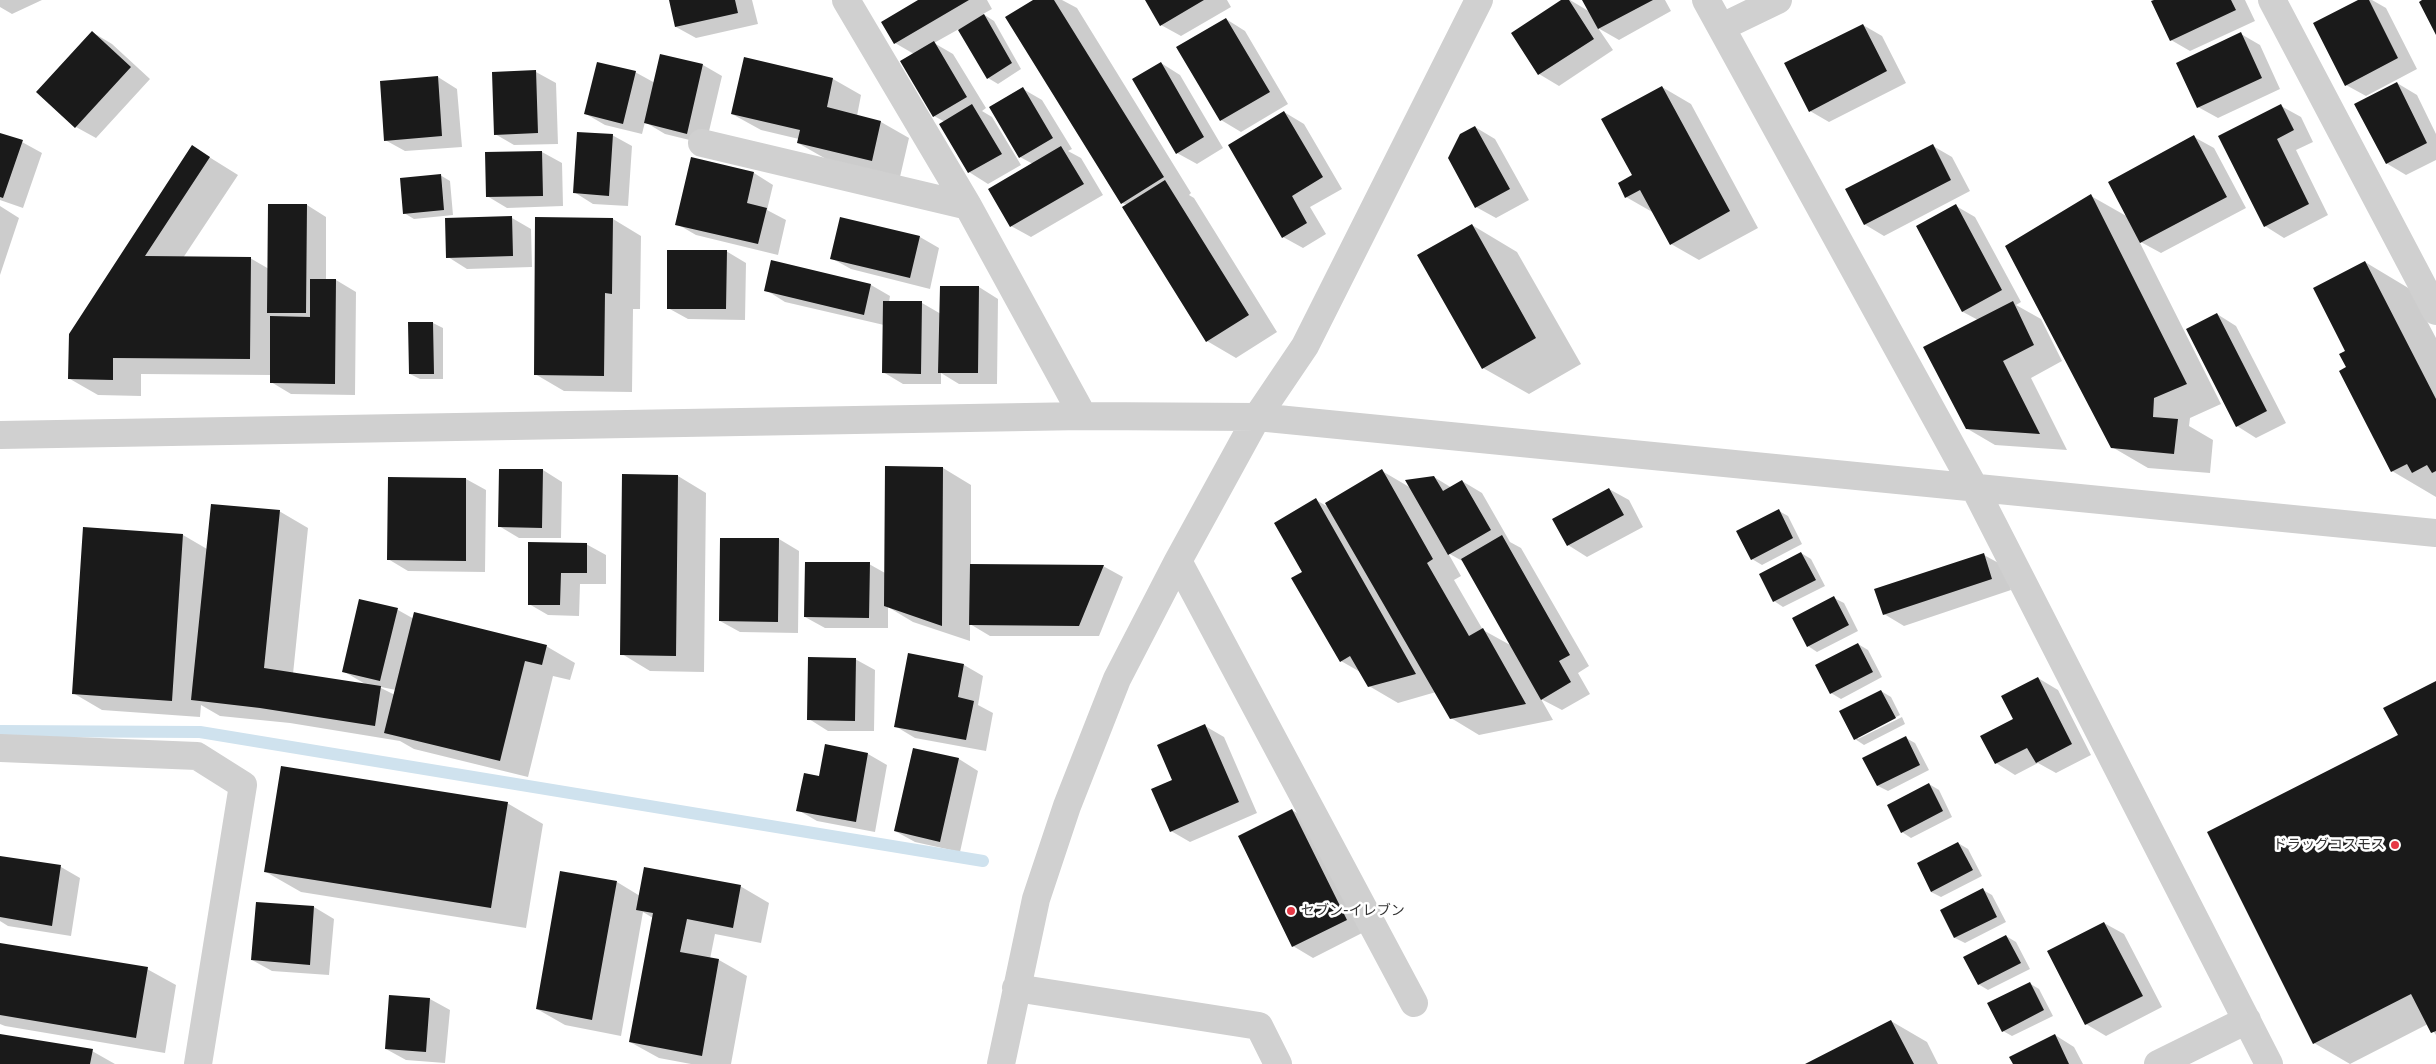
<!DOCTYPE html>
<html>
<head>
<meta charset="utf-8">
<style>
	body { margin:0 }
	canvas { display:block; background:#fff }
</style>
</head>
<body>
<canvas width="2436" height="1064"></canvas>
<script>
const ctx = document.querySelector('canvas').getContext('2d');
ctx.lineJoin = 'round';
function fillPath(path, color) {
  ctx.fillStyle = color;
  ctx.fill(path, 'evenodd');
}
function strokePath(path, color, width, dash) {
  ctx.strokeStyle = color;
  ctx.lineWidth = width;
  ctx.lineCap = dash ? 'butt' : 'round';
  ctx.setLineDash(dash || []);
  ctx.stroke(path);
}
function drawText(font, color, halo, rows, align = 'center') {
  ctx.font = font + ' "Fira Sans","Noto Sans JP",sans-serif';
  ctx.lineWidth = 5;
  ctx.setLineDash([]);
  ctx.textBaseline = 'middle';
  ctx.strokeStyle = halo;
  ctx.fillStyle = color;
  for (const [text, x, y, turn = 0] of rows) {
    ctx.save();
    ctx.translate(x, y);
    ctx.rotate((+turn || 0) * Math.PI / 180);
    ctx.textAlign = isNaN(turn) ? turn : align;
    if (halo) ctx.strokeText(text, 0, 0);
    ctx.fillText(text, 0, 0);
    ctx.restore();
  }
}
fillPath(new Path2D(`
	M0 0H42L12 14 0 7Z
	M670 0H752L758 24 696 38 676 27Z
	M920 0H987L992 9 983 14 994 21 1021 69 998 84 988 78 959 29 934 43 953 54 986 108 982 111 992 117 1021 165 988 184 969 172 945 122 934 116 914 54 895 43Z
	M1035 0H1062L1077 8 1191 193 1189 195 1194 198 1277 332 1236 358 1207 341 1124 207 1127 205 1122 203Z
	M1147 0H1227L1231 7 1181 36 1161 25Z
	M1564 0H1570L1590 12 1584 0H1665L1671 11 1619 40 1598 28 1613 50 1559 86 1539 74 1513 33Z
	M2157 0H2245L2255 21 2190 51 2171 40Z
	M2360 0H2372L2386 8 2417 69 2366 96 2346 85Z
	M1226 19 1245 31 1288 104 1241 132 1221 120 1178 47Z
	M1863 25 1882 36 1906 83 1829 122 1810 111Z
	M92 32 112 44 150 79 96 138 76 127Z
	M2241 34 2260 45 2280 89 2218 118 2198 107Z
	M745 58 833 79 861 95 857 116 881 122 909 138 900 177 826 159 798 143 799 139 761 130 732 114Z
	M1161 63 1180 75 1223 148 1197 164 1177 153Z
	M703 65 722 76 706 144 665 134 645 122 642 134 605 125 586 114 635 72 655 83Z
	M536 72 556 83 558 144 514 145 495 134 493 73Z
	M438 77 457 89 462 147 405 151 385 140Z
	M2397 83 2417 95 2436 134V160L2406 175 2386 163Z
	M1662 87 1691 104 1758 228 1699 260 1671 244 1654 213 1626 197Z
	M1023 89 1042 100 1072 149 1068 151 1081 158 1103 195 1031 237 1011 226 1033 164 1020 157Z
	M2281 106 2301 117 2313 142 2296 150 2328 215 2284 238 2265 226Z
	M1284 112 1304 124 1342 189 1310 207 1326 234 1303 248 1283 237Z
	M1475 127 1495 139 1529 200 1496 218 1476 207Z
	M0 134 22 142 42 153 23 208 0 200Z
	M612 135 632 146 628 206 593 204 574 192Z
	M2194 137 2214 148 2246 208 2161 253 2139 241 2221 404 2190 418 2189 426 2213 440 2210 473 2148 468 2112 447 2091 196 2128 217Z
	M1933 146 1952 157 1970 191 1884 236 1864 224Z
	M193 147 238 175 183 258H250L269 269 307 205 326 217V280H336L356 292 355 395 291 394 271 382V375L141 374V396L98 395 70 379Z
	M542 152 562 163 563 206 507 208 487 196 486 153Z
	M754 173 773 185 767 210 786 220 778 255 696 235 677 224Z
	M440 175 450 181 453 215 414 219 404 213Z
	M0 206 19 218 0 275Z
	M1956 206 1975 217 2021 302 2016 305 2041 319 2062 361 2031 378 2067 450 1995 445 1966 428 1978 320 1963 312 1917 227Z
	M512 218 531 229 532 267 467 269 448 257Z
	M613 219 641 236 640 309H633L632 392 564 391 535 374Z
	M1472 225 1517 252 1581 364 1529 394 1483 368Z
	M920 237 939 248 930 289 851 269 831 258Z
	M726 251 746 263 745 320 688 319 668 308Z
	M2365 262 2410 289 2436 338V497L2392 471 2348 367 2347 351Z
	M871 285 890 296 889 302 922 303 941 314 979 287 998 299 997 384H959L941 373V384H903L883 372 884 325 785 302 766 290Z
	M2217 314 2236 326 2286 423 2256 438 2237 426Z
	M433 323 443 328V379H420L410 374Z
	M943 468 971 485V565L1103 566 1123 577 1099 636H990L970 624V641L913 622 888 607V628H825L805 617 869 564 885 573Z
	M543 470 562 482 561 538H519L499 526Z
	M1382 471 1411 488 1434 477 1452 488 1462 481 1482 493 1510 542 1521 548 1589 666 1578 673 1590 694 1562 710 1541 699 1553 720 1479 735 1451 718 1436 692 1398 703 1369 686 1362 673 1341 661 1304 572 1316 500 1330 508ZM1448 553 1464 562 1512 646 1483 630 1454 580 1461 576Z
	M678 476 706 493 704 672 650 671 622 654Z
	M466 479 486 490 485 572 408 571 388 559Z
	M1609 489 1629 500 1643 527 1587 557 1568 545Z
	M279 511 308 528 293 674 367 685 343 671 360 601 398 610 414 619 546 646 575 663 570 680 553 676 528 777 414 749 400 741 290 723 220 716 201 705 200 717 102 710 73 693 183 535 207 549ZM381 687 396 690 395 695 381 688Z
	M1779 511 1788 516 1802 544 1762 565 1752 559Z
	M779 539 799 551 798 633 740 632 720 621Z
	M586 544 606 555V584H580L579 616 548 615 529 604Z
	M1801 553 1811 559 1825 586 1783 607 1774 601Z
	M1984 555 2004 566 2011 590 1904 626 1884 614Z
	M1834 598 1844 603 1858 631 1817 652 1808 646Z
	M1858 644 1868 650 1882 677 1841 699 1831 693Z
	M855 659 875 670 874 731H828L809 719Z
	M964 665 983 676 978 705 993 713 986 751 915 738 895 726Z
	M2038 678 2058 690 2091 755 2056 773 2038 763 2015 775 1996 763 2015 719Z
	M2436 682V1035L2428 1024 2350 1064 2314 1043 2399 735Z
	M1881 691 1891 697 1900 715 1858 736V739L1902 717 1905 724 1864 745 1855 739Z
	M1205 726 1224 737 1257 813 1190 842 1171 831Z
	M1906 738 1915 743 1929 770 1888 791 1878 786 1864 759Z
	M913 749 959 759 978 771 960 852 915 842 895 831Z
	M868 754 887 765 875 832 817 821 798 810 820 778Z
	M1929 784 1939 790 1952 817 1911 838 1902 832Z
	M507 803 543 824 526 928 301 892 266 872Z
	M1292 810 1312 822 1366 931 1313 958 1293 946Z
	M1958 843 1968 849 1982 876 1941 897 1931 892Z
	M0 857 61 867 80 878 71 936 8 926 0 921Z
	M617 882 640 896 740 886 769 903 761 943 715 934 710 959 719 960 747 976 731 1064H691L659 1058 630 1042 653 918 643 912 621 1036 565 1025 537 1009Z
	M1983 890 1992 895 2006 922 1965 943 1955 938 1942 911Z
	M257 903 314 907 334 919 329 975 272 971 252 960Z
	M2104 923 2124 934 2162 1007 2106 1036 2086 1024Z
	M2006 936 2016 942 2030 969 1988 990 1978 984Z
	M0 945 147 969 176 985 165 1053 5 1026 0 1024Z
	M2029 983 2039 989 2053 1016 2012 1036 2003 1031Z
	M391 996 430 999 450 1010 445 1063 406 1060 386 1049Z
	M1891 1021 1927 1042 1938 1064H1808Z
	M0 1035 92 1051 115 1064H0Z
	M2055 1035 2074 1047 2083 1064H2014Z`), '#0003');
strokePath(new Path2D(`
	M0 731 200 732 983 861`), '#cfe2ee', 12);
fillPath(new Path2D(`
	M669 0H735L738 13 675 27Z
	M918 0H969L894 44 881 22Z
	M1033 0H1054L1164 177 1121 204 1005 17Z
	M1145 0H1204L1160 26Z
	M1561 0H1569L1594 39 1538 75 1511 33Z
	M1582 0H1653L1598 29Z
	M2154 0H2231L2236 10 2170 41 2151 1Z
	M2358 0H2369L2398 58 2345 86 2313 23Z
	M2422 0H2436V35L2419 2Z
	M984 14 1012 63 987 79 958 30Z
	M1226 18 1270 92 1220 121 1176 47Z
	M1863 24 1887 71 1809 112 1784 63Z
	M92 31 131 67 75 128 36 92Z
	M2241 32 2262 78 2197 108 2176 63Z
	M934 41 967 97 933 117 900 61Z
	M660 54 703 64 687 134 644 123Z
	M744 57 833 78 827 107 881 121 872 161 797 143 800 130 731 114Z
	M597 62 636 71 623 124 584 114Z
	M1161 62 1204 137 1176 154 1132 79Z
	M536 70 538 133 494 135 492 72Z
	M438 76 442 136 384 141 380 81Z
	M2397 82 2427 143 2386 164 2354 104Z
	M1662 86 1730 211 1670 245 1640 190 1625 198 1618 183 1632 175 1601 119Z
	M1023 87 1053 138 1019 158 989 107Z
	M972 104 1002 154 968 173 939 124Z
	M2281 104 2294 130 2277 139 2309 204 2264 227 2218 136Z
	M1284 111 1323 177 1292 196 1307 223 1282 238 1228 145Z
	M1475 126 1510 189 1475 208 1448 158 1460 134Z
	M577 132 613 134 609 196 573 193Z
	M0 133 23 140 3 198 0 197Z
	M2194 135 2227 197 2140 243 2108 182Z
	M1933 144 1951 180 1864 225 1845 189Z
	M192 145 210 157 145 256 251 257 250 359 113 358V380L68 379 69 334Z
	M1061 146 1084 184 1010 227 988 189Z
	M542 151 543 196 486 197 485 152Z
	M691 157 754 172 747 203 767 208 758 244 675 225Z
	M441 174 444 210 403 214 400 178Z
	M1165 180 1249 315 1206 342 1122 207Z
	M2091 194 2187 384 2154 398 2153 417 2178 419 2174 454 2111 448 2005 246Z
	M268 204H307L306 313H267Z
	M1956 204 2002 290 1962 312 1916 226Z
	M512 216 513 256 446 258 445 218Z
	M535 217 613 218 612 294 605 293 604 376 534 375Z
	M840 217 920 236 910 278 830 259Z
	M1472 224 1536 338 1482 369 1417 255Z
	M667 250H727L726 309H667Z
	M771 260 871 284 864 315 764 291Z
	M2365 261 2436 399V471L2432 473 2427 465 2412 473 2407 464 2391 472 2339 371 2346 367 2339 354 2345 351 2313 288Z
	M310 279H336L335 384 270 383V316L310 317Z
	M940 286H979L978 373H938Z
	M883 301H922L921 374 882 373Z
	M2013 301 2034 345 2003 361 2040 434 1966 429 1923 347Z
	M2217 313 2267 411 2236 427 2186 329Z
	M408 322H433L434 374H409Z
	M885 466 943 467 942 626 884 606Z
	M499 469H543L542 528 498 527Z
	M1382 469 1433 559 1427 563 1469 636 1483 628 1526 704 1450 719 1325 503Z
	M622 474 678 475 676 656 620 655Z
	M1434 476 1443 491 1462 480 1491 530 1448 555 1405 480Z
	M388 477 466 478V561L387 560Z
	M1609 488 1624 515 1567 546 1552 519Z
	M1316 498 1416 674 1368 687 1350 656 1340 662 1291 578 1302 572 1274 523Z
	M211 504 280 510 264 668 381 686 375 726 260 708 191 700Z
	M1779 509 1793 538 1751 560 1736 531Z
	M83 527 183 534 172 701 72 694Z
	M1502 535 1570 655 1559 661 1571 682 1541 700 1461 559Z
	M720 538H779L778 622 719 621Z
	M528 542 587 543V573H561L560 605H528Z
	M1801 552 1816 580 1773 602 1759 574Z
	M1984 553 1992 579 1883 615 1874 589Z
	M805 562H870L869 618 804 617Z
	M970 564 1104 565 1079 626 969 625Z
	M1834 596 1849 625 1807 647 1792 618Z
	M359 599 398 608 380 681 342 672Z
	M414 612 547 645 542 665 525 661 500 761 384 733Z
	M1858 643 1873 672 1830 694 1815 665Z
	M908 653 964 664 958 697 974 701 966 740 894 727Z
	M808 657 856 658 855 721 807 720Z
	M2038 677 2072 744 2036 763 2027 748 1995 764 1980 736 2013 719 2001 696Z
	M2436 681V1031L2431 1033 2411 994 2313 1044 2207 832 2398 735 2383 708Z
	M1881 690 1896 718 1854 740 1839 711Z
	M1205 724 1239 802 1170 832 1151 789 1172 780 1157 745Z
	M1906 736 1920 765 1877 786 1862 758Z
	M825 744 868 753 856 822 796 811 804 773 819 776Z
	M913 748 959 758 940 842 894 831Z
	M281 766 508 802 491 908 264 872Z
	M1929 783 1943 811 1901 833 1887 805Z
	M1292 809 1347 920 1292 947 1238 836Z
	M1958 842 1973 870 1931 892 1917 863Z
	M0 856 61 865 52 926 0 917Z
	M644 867 741 885 733 928 687 919 680 952 719 959 702 1056 629 1042 653 913 636 910Z
	M560 871 617 881 592 1020 536 1009Z
	M1983 888 1997 917 1954 938 1940 910Z
	M256 902 314 906 310 965 251 960Z
	M2104 922 2143 996 2085 1025 2047 951Z
	M2006 935 2021 963 1978 985 1963 957Z
	M0 943 148 967 136 1038 0 1015Z
	M2030 982 2044 1010 2002 1032 1987 1003Z
	M389 995 430 998 426 1052 385 1049Z
	M1891 1020 1914 1064H1805Z
	M0 1034 93 1049 90 1064H0Z
	M2055 1034 2069 1064H2013L2009 1057Z`), '#1a1a1a');
strokePath(new Path2D(`
	M846 0 968 206 1083 416
	M1706 0 1974 487 2269 1064
	M2272 0 2436 311
	M1722 27 1778 0
	M702 143 968 206
	M0 435 1083 416 1257 417 2436 533
	M1178 561 1414 1003
	M0 748 197 756 243 785 198 1064
	M1016 988 1259 1026 1278 1064
	M1001 1064 1036 899 1067 806 1117 679 1178 561 1257 417 1305 346 1479 0
	M2158 1064 2247 1020`), '#d0d0d0', 28);
for (const [x, y, r, color] of [
	[2395,845,5,"#e63946"],
	[1291,911,5,"#e63946"]
]) {
  const dot = new Path2D();
  dot.arc(x, y, r, 0, 2 * Math.PI);
  ctx.fillStyle = color;
  ctx.fill(dot);
  strokePath(dot, '#fff', 2);
}
drawText('14px', '#333', '#fff', [
	["ドラッグコスモス",2385,845],
	["セブン-イレブン",1301,911,"left"]
], 'right');
</script>
</body>
</html>
